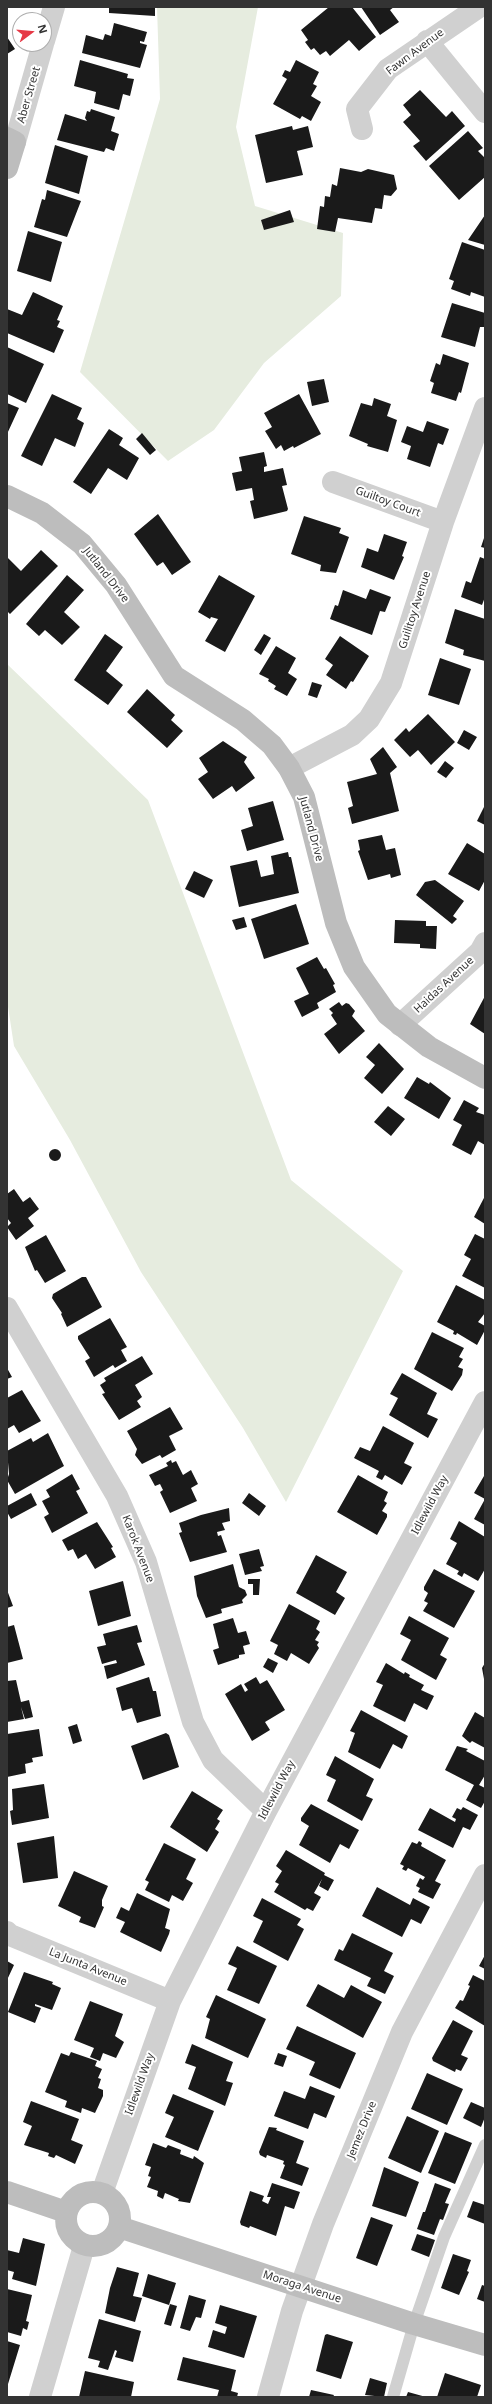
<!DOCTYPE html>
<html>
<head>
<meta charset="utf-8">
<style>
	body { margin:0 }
	#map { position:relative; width:492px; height:2404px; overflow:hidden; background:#fff; font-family:"Noto Sans",sans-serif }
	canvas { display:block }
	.frame { position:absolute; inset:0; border:8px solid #333; pointer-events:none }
	.north { position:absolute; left:12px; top:12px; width:40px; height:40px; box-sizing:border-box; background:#fff; border:1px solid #adadad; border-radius:50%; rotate:74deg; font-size:11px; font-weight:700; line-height:16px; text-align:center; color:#333 }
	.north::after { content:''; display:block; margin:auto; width:14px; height:18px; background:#e63946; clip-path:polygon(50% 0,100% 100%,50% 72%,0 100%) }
</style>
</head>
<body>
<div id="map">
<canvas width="492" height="2404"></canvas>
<div class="frame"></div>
<div class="north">N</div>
</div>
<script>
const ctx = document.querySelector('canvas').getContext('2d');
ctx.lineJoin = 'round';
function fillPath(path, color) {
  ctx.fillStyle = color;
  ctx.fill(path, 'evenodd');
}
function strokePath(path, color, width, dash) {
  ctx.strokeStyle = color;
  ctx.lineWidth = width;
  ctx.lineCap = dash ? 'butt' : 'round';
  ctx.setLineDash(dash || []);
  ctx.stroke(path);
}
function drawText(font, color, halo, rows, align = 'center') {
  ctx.font = font + ' "Noto Sans",sans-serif';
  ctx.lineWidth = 4;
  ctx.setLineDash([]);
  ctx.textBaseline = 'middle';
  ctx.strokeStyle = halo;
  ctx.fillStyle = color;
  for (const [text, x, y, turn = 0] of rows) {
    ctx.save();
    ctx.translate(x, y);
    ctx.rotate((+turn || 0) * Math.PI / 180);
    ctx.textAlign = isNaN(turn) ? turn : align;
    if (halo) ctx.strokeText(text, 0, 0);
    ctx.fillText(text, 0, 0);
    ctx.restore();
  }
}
fillPath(new Path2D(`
	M157 7H258L236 127 255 206 343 233 341 296 264 363 214 430 168 461 80 372 160 99Z
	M7 664 148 800 291 1180 403 1271 286 1502 243 1428 141 1272 70 1140 14 1046 7 1000Z`), '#e6ecdf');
fillPath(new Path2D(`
	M109 7H155V16L109 13Z
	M329 7H352L376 37 359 51 349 40 330 56 326 51 320 55 314 48 311 50 305 42 308 40 301 30Z
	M361 7H394L390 10 399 22 380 35Z
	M114 23 147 32 144 42 140 41V43L147 45 140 68 82 53 86 35 103 40 105 34 111 36Z
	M7 37 15 49 7 54Z
	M80 60 128 74 127 78 134 79 130 96 123 94 119 110 94 103 96 92 74 86Z
	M296 60 319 72 313 84 317 86 311 96 321 102 311 121 302 116 300 119 273 104 287 79 282 76 285 70 290 72Z
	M420 90 446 117 452 111 465 126 426 161 413 146 420 141 403 122 411 115 403 105Z
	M91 109 115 117 111 131 119 134 114 151 106 148 104 152 57 140 65 114 87 121 85 118 87 111 90 112Z
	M292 126 293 130 308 126 313 147 297 151 303 175 266 183 255 135Z
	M468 131 483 148 478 151 485 158V177L459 200 429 166Z
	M55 145 88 156 79 194 45 183Z
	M340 168 361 172 368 169 394 175 397 189 391 196 384 195 382 209 375 208 372 223 338 218 335 232 317 229 320 206 324 207 325 196 330 197 332 184 337 186Z
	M47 190 81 201 67 237 34 227 42 199 45 200Z
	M290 210 294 222 264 230 261 220Z
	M485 215V245L468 240Z
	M28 231 62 242 51 282 17 271Z
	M462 242 485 250V297L471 292 470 296 451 289 454 281 449 279Z
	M33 292 63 306 57 320 60 321 57 327 64 330 54 353 7 333V309L22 315Z
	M452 303 485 313V327H480L475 347 441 337Z
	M7 347 44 364 26 403 7 394Z
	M443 354 469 363 461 393 459 392 456 401 431 393 434 383 430 381 436 363 440 365Z
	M324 379 329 402 312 406 307 382Z
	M52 394 82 408 77 419 84 423 75 447 55 438 42 466 21 456Z
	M299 394 321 434 294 448 293 446 284 451 281 445 276 449 265 431 272 427 264 413Z
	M374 398 391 404 387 416 397 420 388 452 367 446 368 444 349 436 361 403 372 406Z
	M7 403 19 408 7 434Z
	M427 421 449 429 443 445 438 443 430 467 407 459 411 446 401 442 407 426 423 432Z
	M109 429 123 438 119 445 139 458 127 480 108 468 91 494 73 482Z
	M142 433 156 450 150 455 136 439Z
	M264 452 267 466 264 467V472L283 468 287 485 282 486 288 509 287 511 254 519 250 501 254 500 252 488 236 491 232 473 242 471 239 457Z
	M158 514 191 562 172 575 163 562 157 566 134 534Z
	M304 516 341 528 339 533 349 537 336 573 320 571 321 565 291 554Z
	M384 534 407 542 402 556 404 557 394 580 361 567 367 548 378 552Z
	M485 535V548L481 547Z
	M41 550 58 566 10 614 7 611V557L21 571Z
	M480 557 485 559V597L482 605 461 597 466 581 471 583Z
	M67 575 84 590 64 612 80 627 62 645 45 630 39 636 26 624Z
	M219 575 255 596 225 652 205 641 218 619 211 617 210 619 198 612Z
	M370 589 391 597 385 612 380 611 372 635 330 619 335 605 338 606 343 590 366 599Z
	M455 609 485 619V661L463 655 464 650 445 643Z
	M105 634 123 647 106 671 123 685 108 705 74 680Z
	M264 634 271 638 261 655 254 650Z
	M340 636 369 656 353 682 351 681 346 689 326 675 333 665 325 659Z
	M276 646 296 658 288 673 297 679 287 696 274 689 276 686 268 681 269 679 259 674Z
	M440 658 471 669 459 705 428 695Z
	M312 682 322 685 317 698 308 695Z
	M147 689 175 715 171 720 183 731 167 748 127 712Z
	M428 714 455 742 431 765 418 750 410 757 394 740 406 728 409 732Z
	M464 730 477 737 469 750 457 743Z
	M223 741 247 757 244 762 255 778 236 792 232 786 213 799 198 779 208 772 199 758Z
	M383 747 397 767 390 773 399 811 352 824 348 808 353 806 347 782 377 774 370 759Z
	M445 761 454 768 446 778 437 772Z
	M273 801 284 840 247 851 241 830 253 826 248 808Z
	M485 805V825L477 821Z
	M382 835 386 850 395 848 401 875 391 878 390 874 368 880 358 851 360 850 358 840Z
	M467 843 485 854V880L479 891 448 874Z
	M288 852 289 857H291L299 893 239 907 230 866 257 860 261 877 274 874 271 856Z
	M194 871 213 880 204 898 185 889Z
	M435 880 464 901 453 916 457 919 452 924 416 895 425 882Z
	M296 904 309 944 264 959 251 919Z
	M244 917 247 927 236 930 232 920Z
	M395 920 426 921V926H437L436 949 420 948V944L394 943Z
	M317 957 324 969 326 968 335 984 333 985 336 992 317 1003 319 1008 302 1017 294 1001 309 994 296 968Z
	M485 996V1034L470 1024Z
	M339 1002 342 1006 346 1003 349 1004 355 1011 352 1016 365 1031 339 1054 324 1034 337 1024 331 1015 333 1013 329 1009Z
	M379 1043 404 1069 382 1094 364 1078 375 1065 366 1057Z
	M417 1077 429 1084 430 1082 451 1098 439 1119 404 1098Z
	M464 1100 479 1108 476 1112 485 1115V1145L478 1141 471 1155 452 1145 462 1125 453 1120Z
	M388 1106 405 1119 391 1136 374 1122Z
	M49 1155a6 6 0 1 1 12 0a6 6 0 1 1-12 0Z
	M14 1189 23 1202 30 1197 39 1209 28 1218 34 1226 16 1240 7 1227 11 1223 7 1218V1194Z
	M485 1196V1224L474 1217Z
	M475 1234 485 1239V1288L462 1276 471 1259 464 1255Z
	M46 1235 66 1271 45 1283 37 1270 35 1271 25 1247Z
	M82 1277H86L102 1307 67 1327 61 1314 62 1313 52 1298 53 1294Z
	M456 1285 485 1300V1313L478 1322 485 1326V1330L477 1345 457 1333 456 1335 453 1334 454 1331 437 1322Z
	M110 1318 127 1347 121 1350 127 1361 115 1368 113 1365 94 1377 85 1361 90 1358 78 1339V1336Z
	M432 1332 464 1348 459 1357 463 1359 458 1367 463 1369 462 1375 452 1391 414 1369Z
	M142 1356 153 1374 135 1385 142 1397 137 1401 141 1407 119 1420 102 1394 105 1393 100 1385 106 1381 104 1378Z
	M7 1368 12 1377 7 1379Z
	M402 1373 437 1393 427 1414 438 1419 428 1438 389 1415 398 1398 390 1394Z
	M22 1390 41 1421 19 1433 14 1425 7 1429V1398Z
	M170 1407 183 1429 169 1436 176 1450 162 1458 160 1455 142 1464 135 1455 137 1449 127 1431Z
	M383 1426 414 1443 404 1463 412 1467 402 1485 385 1475 382 1480 376 1477 379 1471 354 1458 360 1447 370 1451Z
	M48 1433 64 1466 15 1494 7 1480 9 1474 7 1451 31 1438 33 1442Z
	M171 1460 172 1463 176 1461 183 1475 191 1470 198 1484 191 1488 197 1501 170 1513 160 1492 163 1490 160 1484 155 1486 149 1475 168 1466 166 1463Z
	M72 1474 80 1489 76 1491 88 1513 52 1533 44 1517 49 1514 42 1501 50 1497 46 1490Z
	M358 1475 388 1492 384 1501 387 1503 382 1511 387 1514V1517L377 1535 337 1512Z
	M484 1476 485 1477V1525L474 1519 485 1499 474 1493Z
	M31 1493 37 1505 11 1519 7 1512V1506Z
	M249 1493 266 1506 259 1516 242 1503Z
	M229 1508 230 1521 222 1523 225 1530 217 1532 218 1536 221 1535 227 1552 190 1562 179 1533 182 1532 179 1523 201 1515Z
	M459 1521 485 1537V1569L478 1581 464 1573 462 1577 457 1574 459 1571 446 1564 457 1543 450 1539Z
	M97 1522 113 1547 111 1548 116 1557 95 1569 86 1554 78 1559 73 1549 68 1551 62 1540Z
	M259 1549 264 1566 260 1567 262 1571 245 1575 239 1554Z
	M316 1555 347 1572 336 1592 345 1598 335 1615 296 1593Z
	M233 1564 239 1587 245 1590 247 1595 242 1600 243 1603 221 1609 222 1613 206 1618 197 1596 194 1576Z
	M434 1569 475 1591 454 1628 423 1611 428 1603 424 1601 428 1593 424 1590V1587Z
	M248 1579H260L259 1595H253V1584H248Z
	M123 1581 131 1616 98 1626 89 1591Z
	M7 1590 13 1606 7 1608Z
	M289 1604 320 1621 316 1629 320 1632 315 1640 319 1642 317 1645 319 1648 309 1664 291 1653 287 1661 274 1654 278 1645 270 1641Z
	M409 1616 449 1638 440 1655 447 1659 436 1680 401 1660 411 1640 400 1634Z
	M233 1618 238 1633 246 1631 250 1644 243 1646 245 1654 239 1655V1658L218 1665 213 1650 219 1648 213 1624Z
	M14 1625 23 1659 7 1663V1627Z
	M137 1625 142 1642 137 1643 145 1665 107 1679 104 1666 117 1663 116 1660 102 1664 97 1647 106 1645 103 1634Z
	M268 1658 278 1663 273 1673 263 1667Z
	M386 1663 404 1674 405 1672 410 1675 409 1677 424 1685 421 1690 434 1696 427 1710 414 1703 405 1722 373 1706 383 1685 376 1682Z
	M485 1663V1679H484L482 1668Z
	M149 1677 153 1691H156L161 1716 137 1723 132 1708 122 1711 116 1688Z
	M256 1677 260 1684 267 1680 285 1710 265 1722 270 1730 252 1741 225 1694 241 1684 245 1692 248 1690 244 1684Z
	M16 1680 21 1702 29 1700 33 1717 25 1719 21 1707 24 1719 7 1722V1681Z
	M361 1710 408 1736 402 1749 393 1744 380 1769 348 1752 355 1733 350 1731Z
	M475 1712 485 1718V1748L472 1741 470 1743 462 1736Z
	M77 1724 82 1741 73 1744 68 1727Z
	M39 1729 43 1756 32 1758 33 1762 25 1764 26 1773 7 1777V1734Z
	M166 1733 169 1735 179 1767 143 1780 131 1746Z
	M457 1746 468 1749 466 1751 485 1761V1775L479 1785 485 1788V1801L481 1808 466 1800 474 1785 445 1770Z
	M335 1756 374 1779 366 1796 373 1799 362 1821 327 1801 336 1780 326 1775Z
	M44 1784 49 1818 12 1825 10 1811 13 1810 12 1789Z
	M192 1791 223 1810 217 1819 220 1821 215 1829 219 1832 207 1852 170 1827Z
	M311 1804 359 1830 349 1849 340 1844 330 1863 299 1845 309 1826 301 1821V1818Z
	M463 1807 478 1815 470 1830 463 1827 453 1848 418 1830 430 1808 455 1822 456 1819 452 1817 457 1808 461 1810Z
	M54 1836 58 1878 23 1883 17 1843Z
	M419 1841 422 1843 421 1846 446 1860 435 1881 441 1884 433 1899 418 1892 420 1888 416 1886 420 1878 423 1880 425 1877 408 1868 406 1871 402 1869 404 1866 400 1864 412 1842 417 1844Z
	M164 1843 196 1859 186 1879 193 1883 183 1901 172 1895 169 1902 145 1890 149 1882 145 1880Z
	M286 1850 325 1873 324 1875 334 1880 328 1891 319 1886 322 1879 314 1893 321 1897 313 1911 307 1908 305 1910 274 1892 279 1884 275 1882 282 1871 276 1866Z
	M74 1871 108 1886 102 1900V1906L104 1907 95 1928 79 1922 81 1917 58 1906Z
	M377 1887 410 1905 413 1898 430 1907 421 1924 411 1919 402 1937 362 1916Z
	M137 1893 170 1909 165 1928 170 1930 169 1934 161 1952 120 1932 125 1922 116 1918 121 1907 129 1911Z
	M262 1898 301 1919 297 1925 304 1929 288 1961 253 1942 263 1921 253 1916Z
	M352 1933 393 1953 384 1971 394 1976 385 1994 367 1986 371 1978 334 1960 339 1949 343 1951Z
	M237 1946 277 1966 259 2004 227 1990 237 1968 228 1964Z
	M485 1955V1969L479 1966Z
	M7 1961 14 1965 7 1980Z
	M24 1972 53 1982 52 1984 61 1988 52 2010 35 2004V2006L41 2008 35 2023 8 2012Z
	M473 1975 485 1981V2026L455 2008 460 2000 463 2001 470 1986 468 1985Z
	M318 1984 344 1998 351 1985 382 2002 363 2038 306 2006Z
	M216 1995 266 2019 248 2058 205 2038 210 2019 206 2017Z
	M90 2001 123 2014 115 2036 124 2042 116 2058 103 2053 100 2061 90 2057 94 2048 74 2040Z
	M453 2020 473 2031 461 2055 468 2058 461 2071 456 2069 455 2072 433 2061 432 2058Z
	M297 2026 356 2053 340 2089 309 2075 315 2062 286 2049Z
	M192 2044 233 2062 226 2081 233 2083 225 2106 188 2089 196 2067 185 2063Z
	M71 2052 97 2061 95 2066 102 2069 98 2078 101 2079 98 2088 103 2090V2096L95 2113 82 2108 81 2113 65 2107 67 2101 45 2092 61 2053 69 2056Z
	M278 2053 287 2056 283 2067 274 2064Z
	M427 2073 463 2089 447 2125 411 2109Z
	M310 2086 335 2096 326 2118 314 2113 308 2129 274 2116 284 2091 305 2099Z
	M173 2094 214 2111 198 2151 165 2137 174 2117 165 2113Z
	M31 2101 79 2119 71 2140 83 2145 75 2164 56 2155 54 2158 48 2156 49 2153 24 2145 32 2126 23 2122Z
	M471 2102 485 2108V2117L481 2127 463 2118Z
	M407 2116 439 2131 421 2173 388 2158Z
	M269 2127 277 2128 276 2130 304 2141 296 2163 309 2168 302 2186 280 2178 285 2165 283 2164 284 2161 267 2155 266 2158 260 2155 259 2152Z
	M445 2132 472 2143 455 2184 428 2173Z
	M153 2143 166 2148 168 2145 181 2150 180 2154 193 2159 194 2156 204 2163 190 2203 178 2201 179 2199 165 2193 163 2199 157 2196 158 2191 147 2187 151 2177 148 2176 151 2167 145 2165Z
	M384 2167 419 2182 406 2217 372 2206Z
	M272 2183 300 2192 294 2209 285 2206 276 2236 250 2226 249 2228 241 2225 240 2222 250 2191 264 2196 262 2201 268 2204 271 2197H267Z
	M435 2183 451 2189 445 2203 449 2204 443 2220 440 2219 434 2235 417 2229 423 2212H425Z
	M473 2201 485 2205V2224L467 2217Z
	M371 2217 393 2225 377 2266 356 2258Z
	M417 2234 435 2240 429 2257 411 2250Z
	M23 2238 45 2244 36 2286 12 2279 14 2272 7 2270V2250L19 2253Z
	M453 2254 471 2260 467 2271 469 2272 459 2295 441 2288Z
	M117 2267 139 2273 133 2296 142 2298 135 2322 105 2313 110 2288Z
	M148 2274 176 2283 169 2305 142 2296Z
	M482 2285 485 2286V2302L477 2299Z
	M7 2289 32 2295 26 2321 29 2322 27 2330 23 2328 21 2336 7 2332Z
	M189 2295 206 2300 201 2318 196 2317 190 2331 180 2328Z
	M170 2304 177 2306 171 2326 164 2324Z
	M220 2305 257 2316 244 2358 208 2347 213 2330 225 2334 227 2327 215 2323Z
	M99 2319 141 2331 133 2362 115 2357 117 2351 115 2350 108 2370 98 2367 100 2361 88 2358Z
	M327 2334 353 2342 341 2379 316 2371 325 2335Z
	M7 2341 20 2345 8 2384H7Z
	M183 2357 236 2370 231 2391 238 2393 237 2397H217L219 2390 177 2380Z
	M85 2371 134 2382 131 2397H79Z
	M445 2373 481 2385 477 2397H437Z
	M370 2378 387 2383 384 2397 365 2395Z
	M311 2390 334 2395 333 2397H309Z
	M408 2392 426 2397H406Z`), '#1a1a1a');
strokePath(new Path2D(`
	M393 2397 414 2324 444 2237 485 2145`), '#d0d0d0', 12);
strokePath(new Path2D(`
	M44 41 54 7
	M427 41 485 112
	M362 129 357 109 388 69 479 7
	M15 142 43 44
	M333 482 443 522
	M289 768 352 735 369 719 391 683 443 522 485 408
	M400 1025 480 952 485 943
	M7 1308 117 1496 146 1562 193 1722 213 1760 266 1811
	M7 1932 10 1935 170 2001
	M102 2193 170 2001 266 1811 485 1402
	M40 2397 84 2246
	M268 2397 292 2311 323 2224 402 2032 485 1875`), '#d0d0d0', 22);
strokePath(new Path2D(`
	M7 138 15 142 7 168
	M7 496 42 513 82 544 116 585 174 676 243 720 272 745 289 768 304 797 336 923 354 967 387 1014 429 1047 485 1078
	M66 2219a27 27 0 1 1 54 0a27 27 0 1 1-54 0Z
	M7 2192 66 2212
	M119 2227 414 2324 485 2345`), '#bdbdbd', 22);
drawText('11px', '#333', '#fff', [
	["Fawn Avenue",415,52,-37],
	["Aber Street",29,95,-74],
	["Guiltoy Court",388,502,20],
	["Jutland Drive",106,575,52],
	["Guilitoy Avenue",415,610,-72],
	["Jutland Drive",311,829,75],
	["Haidas Avenue",444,985,-43],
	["Idlewild Way",430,1505,-62],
	["Karok Avenue",138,1549,69],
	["Idlewild Way",277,1790,-62],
	["La Junta Avenue",88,1967,22],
	["Idlewild Way",140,2084,-70],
	["Jemez Drive",362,2130,-68],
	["Moraga Avenue",302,2287,18]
]);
</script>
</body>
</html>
